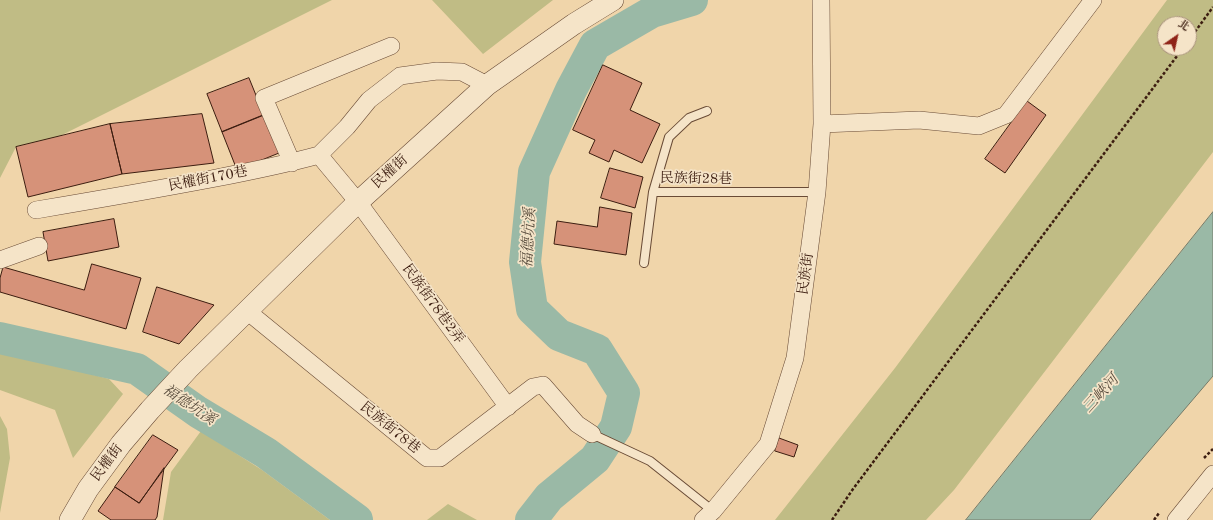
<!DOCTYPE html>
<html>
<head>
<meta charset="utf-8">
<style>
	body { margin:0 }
	#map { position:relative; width:1213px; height:520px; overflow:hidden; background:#f0d5aa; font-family:"Old Standard TT","Noto Serif TC",serif }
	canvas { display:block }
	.north { position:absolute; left:1157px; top:16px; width:40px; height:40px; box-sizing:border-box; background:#f5e4c8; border:1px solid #ab947e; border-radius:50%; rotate:34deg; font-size:11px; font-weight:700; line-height:16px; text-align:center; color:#3c1d10 }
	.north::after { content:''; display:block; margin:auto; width:14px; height:18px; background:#8f2418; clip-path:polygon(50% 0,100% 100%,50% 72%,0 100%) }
</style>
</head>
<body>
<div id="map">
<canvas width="1213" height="520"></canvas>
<div class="north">北</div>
</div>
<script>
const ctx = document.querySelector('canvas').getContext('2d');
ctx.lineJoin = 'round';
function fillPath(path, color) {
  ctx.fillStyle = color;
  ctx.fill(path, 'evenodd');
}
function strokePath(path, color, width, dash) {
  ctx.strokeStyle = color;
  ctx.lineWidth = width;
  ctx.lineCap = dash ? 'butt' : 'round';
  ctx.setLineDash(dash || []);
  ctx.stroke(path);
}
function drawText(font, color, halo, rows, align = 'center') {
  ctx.font = font + ' "Old Standard TT","Noto Serif TC",serif';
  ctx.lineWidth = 3.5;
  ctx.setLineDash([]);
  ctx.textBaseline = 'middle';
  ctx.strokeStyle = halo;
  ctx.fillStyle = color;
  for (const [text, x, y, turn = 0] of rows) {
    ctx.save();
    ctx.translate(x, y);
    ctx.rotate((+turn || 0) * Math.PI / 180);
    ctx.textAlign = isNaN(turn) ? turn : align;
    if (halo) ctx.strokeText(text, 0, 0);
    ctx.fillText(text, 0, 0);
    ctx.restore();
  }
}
fillPath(new Path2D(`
	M0 0H332L58 137 16 147 0 178Z
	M432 0H553L483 54Z
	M1167 0H1213V152L954 490 926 520H775L895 368ZM1165 24H1189V48H1165Z
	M0 350 109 379 123 394 73 458 55 410 0 390Z
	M0 416 7 429 10 458 0 513Z
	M201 431 262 470 330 520H163L171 472Z
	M448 504 477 520H427Z`), '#c0bc85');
const water = new Path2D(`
	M1213 212V376L1090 520H966Z`);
fillPath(water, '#9ab9a6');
strokePath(water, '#747b6a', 1);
strokePath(new Path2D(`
	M0 338 137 369 198 412 266 453 357 520
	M531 520 549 497 595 459 616 427 624 393 597 350 559 335 532 309 525 262 534 172 571 90 595 45 652 12 692 0`), '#9ab9a6', 32);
const building = new Path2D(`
	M603 65 642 83 630 110 660 124 642 163 614 150 609 162 589 153 595 140 573 130Z
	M249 78 264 115 222 132 207 94Z
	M1027 101 1046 115 1005 173 985 159Z
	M202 114 214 163 122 174 110 124Z
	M264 115 279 153 237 170 222 132Z
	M110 124 122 174 28 197 16 147Z
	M610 168 643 177 635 208 601 198Z
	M600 207 632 213 626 255 554 244 557 221 597 227Z
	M114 219 119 247 48 261 43 232Z
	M92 264 141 278 126 329 0 292V278L3 267 84 290Z
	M157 287 214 305 179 344 143 332Z
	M153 435 178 450 139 503 115 487Z
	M779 438 798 445 794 457 775 451Z
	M164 468 157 517 155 520H111L98 511 115 487 139 503Z`);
fillPath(building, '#d69279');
strokePath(building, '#3c1d10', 1);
const service = new Path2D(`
	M707 111 689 118 669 137 653 192H817
	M644 263 653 192
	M592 434 650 461 713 511`);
const minor = new Path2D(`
	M822 124 919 120 979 126 1006 115 1093 0
	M319 155 347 127 369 100 400 76 437 71 462 72 487 85
	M292 163 264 98 391 46
	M36 210C95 200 153 190 211 179 247 172 283 165 319 155L358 202 508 407
	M0 260 39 246
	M247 311 427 458H440L533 387 543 385 577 424 592 434
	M703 520 713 511 768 444 795 358 817 192 822 124 821 0
	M1176 520 1213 474`);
const tertiary = new Path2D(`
	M70 520 88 489 121 444 150 410 188 369 358 202 487 85 574 24 613 0`);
strokePath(service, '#694b36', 10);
strokePath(minor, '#694b36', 18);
strokePath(tertiary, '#694b36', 22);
strokePath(new Path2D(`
	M1189 40 1213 7
	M1204 458 1213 449
	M832 520 853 489 1183 48
	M1154 520 1159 513`), '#3c1d10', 2.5, [3, 2]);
strokePath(service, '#f5e4c8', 8);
strokePath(minor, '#f5e4c8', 17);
strokePath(tertiary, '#f5e4c8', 21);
drawText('14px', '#3c1d10', '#f5e4c8', [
	["民權街",390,172,-42],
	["民權街170巷",208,179,-11],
	["民族街28巷",696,179,1],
	["民族街",806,274,-82],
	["民族街78巷2弄",433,304,54],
	["民族街78巷",390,428,39],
	["民權街",107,463,-53]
]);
drawText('italic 15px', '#584c3d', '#f5e4c8', [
	["福德坑溪",529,238,-87],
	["三峽河",1101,394,-48],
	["福德坑溪",189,405,34]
]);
</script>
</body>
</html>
